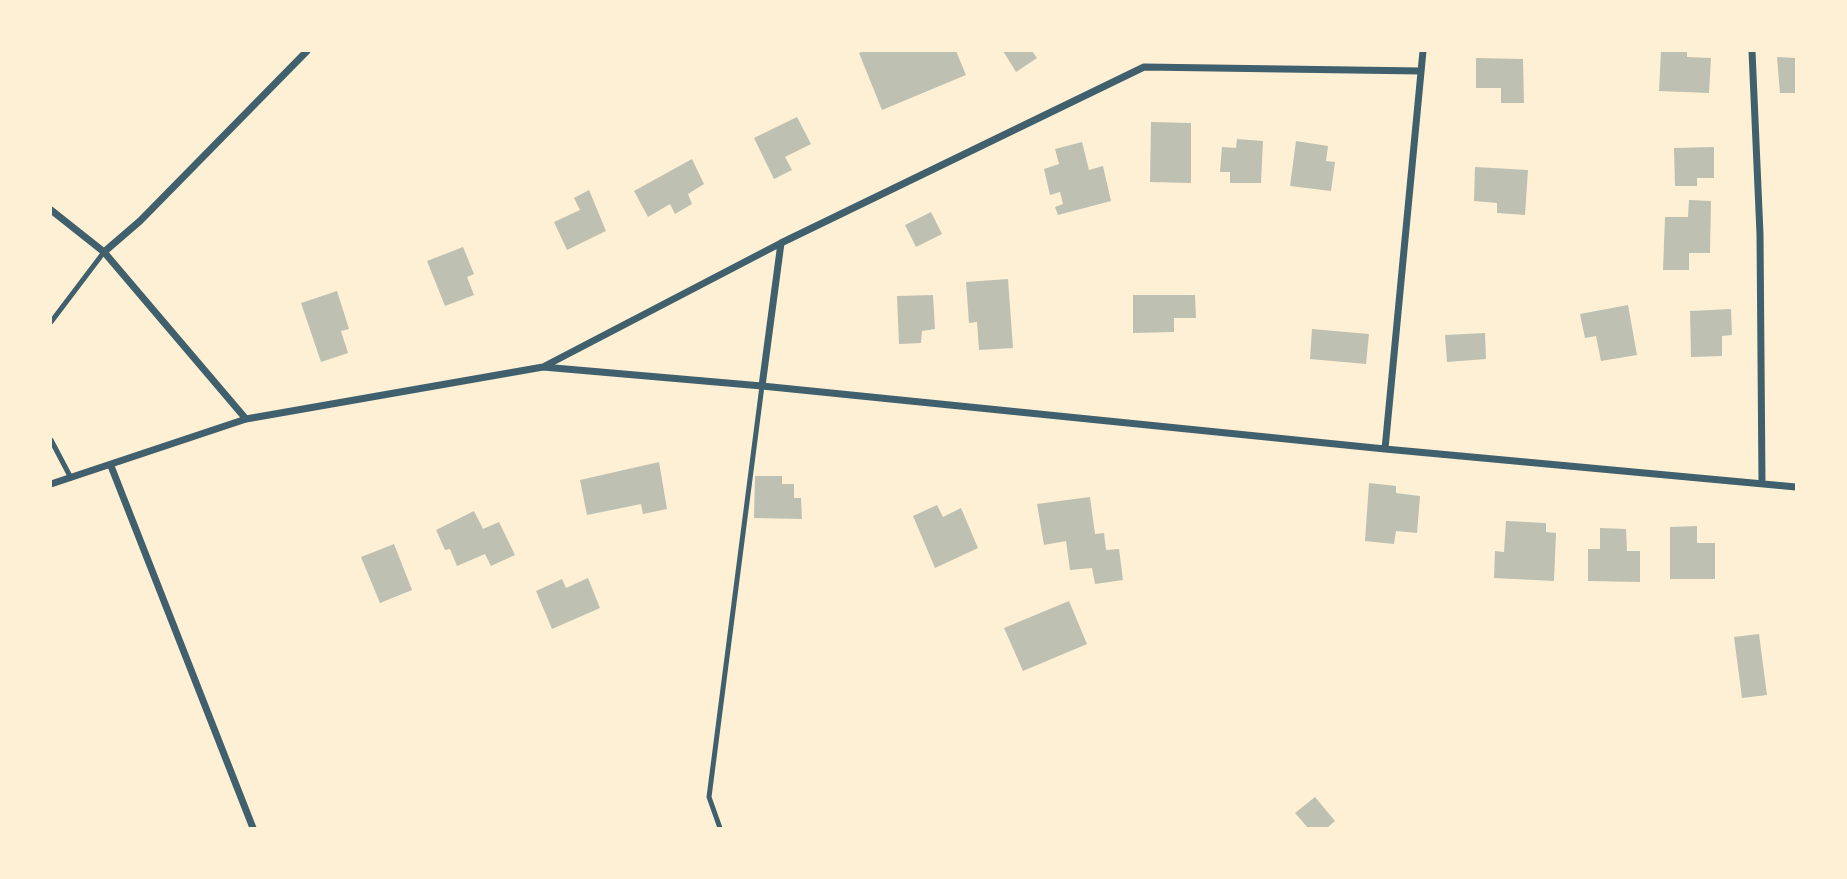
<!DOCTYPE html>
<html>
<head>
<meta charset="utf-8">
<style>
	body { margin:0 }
	#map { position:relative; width:1847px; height:879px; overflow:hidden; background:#fdf0d5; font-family:Barlow,sans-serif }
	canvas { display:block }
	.frame { position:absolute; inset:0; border:52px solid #fdf0d5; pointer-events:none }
</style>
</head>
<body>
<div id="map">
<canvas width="1847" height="879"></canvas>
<div class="frame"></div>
</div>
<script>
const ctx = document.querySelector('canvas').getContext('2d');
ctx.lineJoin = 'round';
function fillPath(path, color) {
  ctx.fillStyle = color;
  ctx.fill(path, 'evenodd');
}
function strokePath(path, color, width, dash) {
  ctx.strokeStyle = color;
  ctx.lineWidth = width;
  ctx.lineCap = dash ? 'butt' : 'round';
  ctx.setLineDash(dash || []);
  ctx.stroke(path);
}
fillPath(new Path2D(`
	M864 51H956L966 75 882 110 859 53Z
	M1003 51H1032L1037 58 1016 72Z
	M1661 51H1687V57L1711 58 1709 93 1659 91Z
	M1777 57 1796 58V93H1780Z
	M1476 58 1523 59 1524 103H1501V88H1476Z
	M797 117 811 144 785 157 792 170 774 179 754 138Z
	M1151 122 1191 123V183L1150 182Z
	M1237 139 1263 141 1261 183H1230V172H1220L1222 147 1236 148Z
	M1296 141 1328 146 1326 161 1335 162 1331 191 1290 186Z
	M1082 142 1089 170 1103 166 1111 201 1058 215 1055 207 1063 204 1060 192 1050 195 1044 169 1059 164 1055 149Z
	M1714 147V178H1697V186H1675L1674 148Z
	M692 159 704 184 688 194 692 204 675 214 670 204 648 217 634 191Z
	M1475 167 1528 170 1525 215 1497 213V203L1474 201Z
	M589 190 606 231 567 250 554 222 580 210 574 198Z
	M1689 200 1711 201 1710 253H1689V270H1663L1665 217H1688Z
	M931 212 942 234 916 247 905 225Z
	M463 247 474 274 467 277 474 295 445 306 427 261Z
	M1008 279 1013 348 979 350 977 322 969 323 966 282Z
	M337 291 349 329 341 331 348 353 321 362 301 303Z
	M933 295 935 329 922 331 921 343 899 344 897 296Z
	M1133 295H1195L1196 318H1174V332L1133 333Z
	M1628 305 1637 355 1601 361 1596 336 1585 338 1580 314Z
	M1731 309 1732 335 1722 336V356L1691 357 1690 311Z
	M1312 329 1369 334 1366 364 1310 359Z
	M1485 333 1486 359 1447 362 1445 335Z
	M659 462 667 509 643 514 641 504 587 515 580 480Z
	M755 476H782V484H794V498H801L802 519 754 518Z
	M1369 483 1396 486V493L1420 496 1417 533 1396 531 1394 544 1365 541Z
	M1090 497 1095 534 1104 533 1106 550 1119 549 1123 580 1095 584 1092 568 1070 570 1066 541 1044 545 1037 504Z
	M937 505 943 517 961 508 978 548 935 568 913 516Z
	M474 511 483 529 499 522 515 555 491 566 485 554 457 566 450 549 445 550 436 530Z
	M1506 521 1546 523V532L1556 533 1554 581 1494 578 1495 551 1504 552Z
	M1697 526V543H1715V579H1670V527Z
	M1600 528 1626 529 1627 551H1640V582L1588 581V549H1600Z
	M394 544 412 590 380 603 361 557Z
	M588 578 600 608 552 629 536 591 562 579 566 588Z
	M1069 601 1087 644 1023 671 1004 628Z
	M1759 634 1767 695 1742 698 1734 637Z
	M1315 797 1335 821 1327 828H1308L1295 813Z`), '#bec0b2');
strokePath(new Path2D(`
	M51 322 104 252
	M51 440 71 478
	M720 828 709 797 762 386`), '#3f606c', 5);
strokePath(new Path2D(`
	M1752 51 1760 234 1762 483
	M51 210 104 252
	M543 367 781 243
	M762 386 781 243 1144 67 1421 71
	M246 419 104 252 140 221 307 51
	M1385 449 1423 51
	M111 466 253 828
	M51 484 246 419 543 367 762 386 1385 449 1796 487`), '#3f606c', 7);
</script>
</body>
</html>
